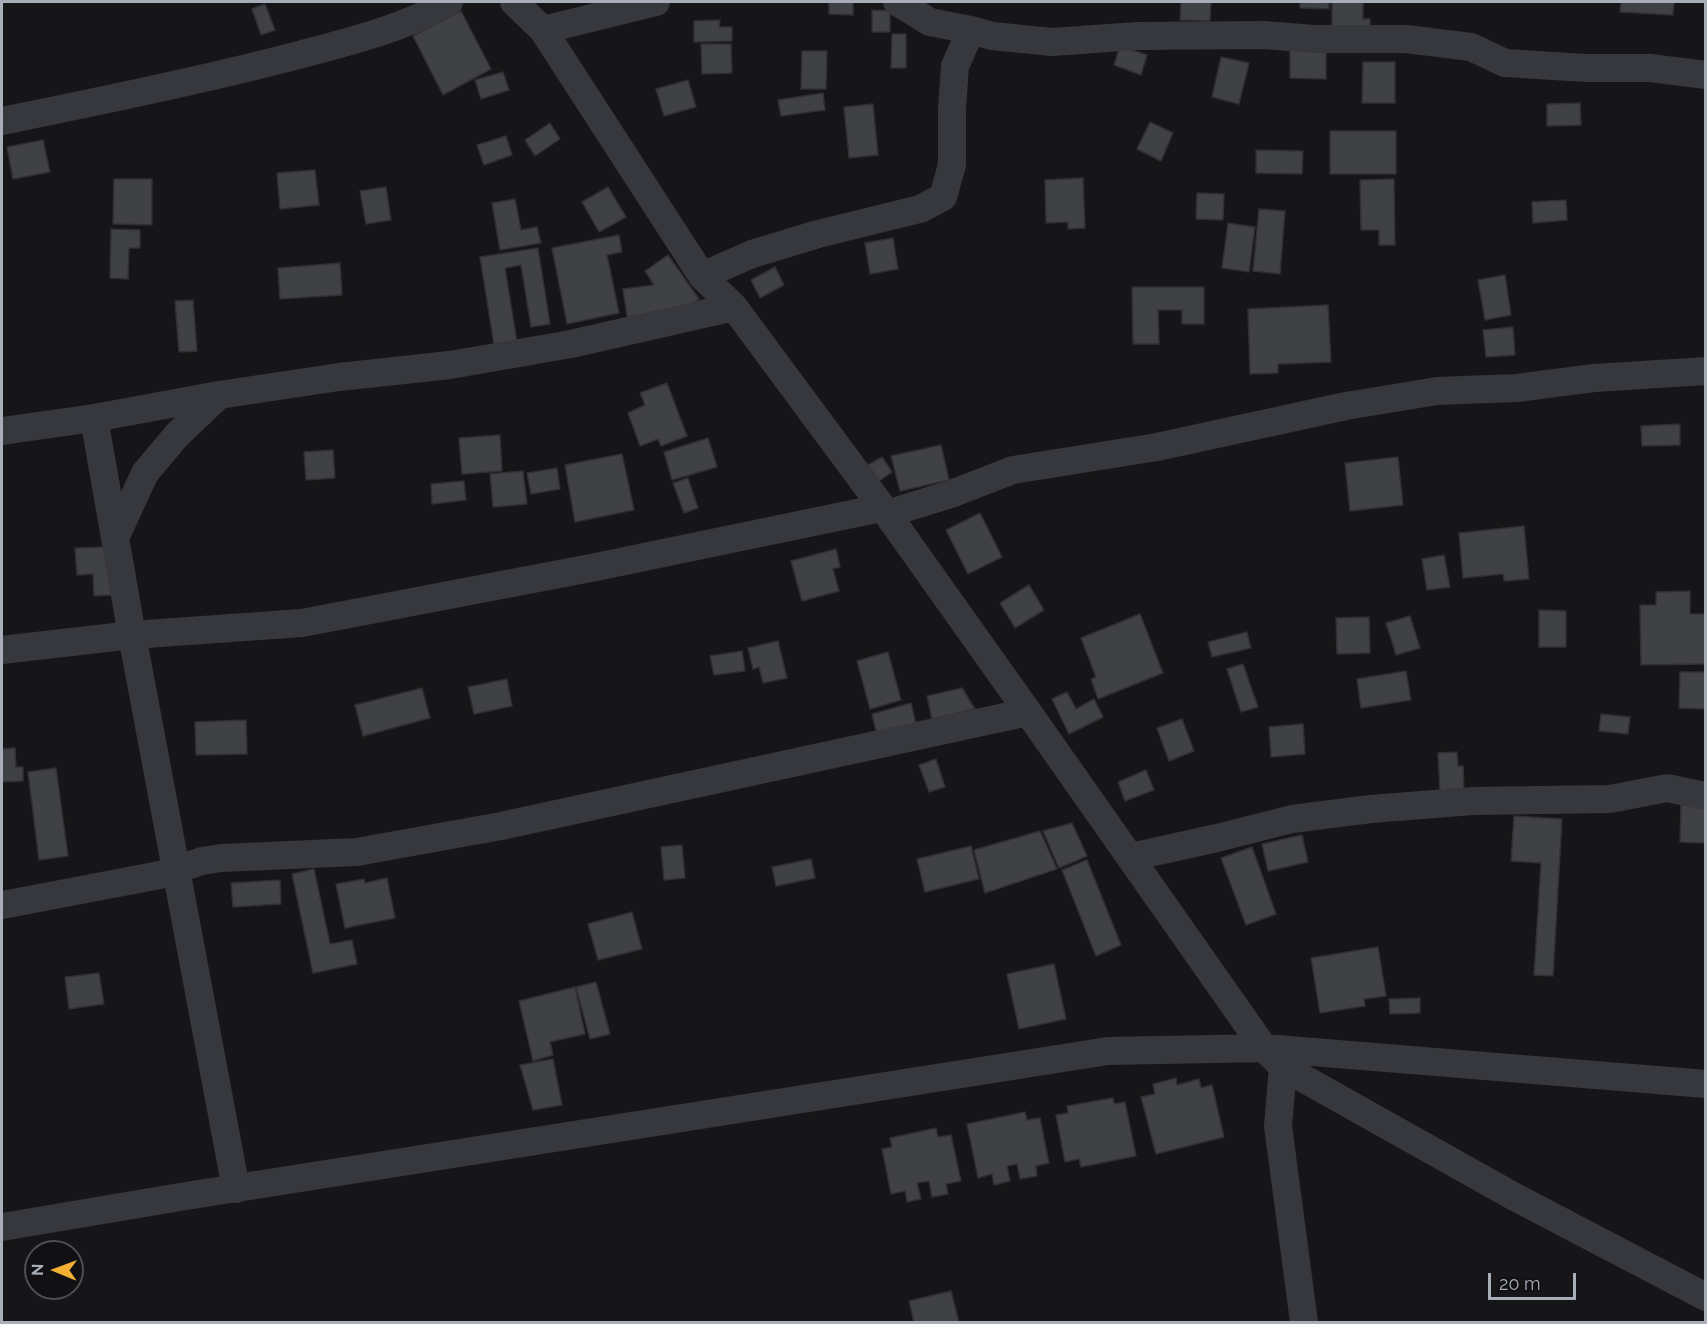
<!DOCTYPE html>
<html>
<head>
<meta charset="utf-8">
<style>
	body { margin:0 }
	#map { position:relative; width:1707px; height:1324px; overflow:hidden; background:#161618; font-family:Raleway,sans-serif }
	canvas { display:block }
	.frame { position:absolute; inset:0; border:3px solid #a8adb8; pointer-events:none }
	.north { position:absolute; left:24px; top:1240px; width:60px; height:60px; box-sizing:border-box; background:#111113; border:2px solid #4d4f55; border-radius:50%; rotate:271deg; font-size:16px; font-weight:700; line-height:24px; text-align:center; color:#a8adb8 }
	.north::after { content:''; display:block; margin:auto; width:21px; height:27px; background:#f2b134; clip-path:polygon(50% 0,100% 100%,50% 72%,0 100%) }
	.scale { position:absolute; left:1488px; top:1273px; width:88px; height:27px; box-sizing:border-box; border:3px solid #a8adb8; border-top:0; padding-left:8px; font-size:18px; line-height:21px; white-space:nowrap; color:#a8adb8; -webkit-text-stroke:4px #111113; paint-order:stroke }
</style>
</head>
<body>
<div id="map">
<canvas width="1707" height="1324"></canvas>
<div class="frame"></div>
<div class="north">N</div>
<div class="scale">20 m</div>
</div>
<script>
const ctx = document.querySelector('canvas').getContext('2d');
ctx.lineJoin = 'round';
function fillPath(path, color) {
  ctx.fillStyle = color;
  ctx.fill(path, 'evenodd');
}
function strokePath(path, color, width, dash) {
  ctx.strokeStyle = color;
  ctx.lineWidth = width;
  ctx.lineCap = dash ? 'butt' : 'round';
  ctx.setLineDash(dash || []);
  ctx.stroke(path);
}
const building = new Path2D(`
	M829 2H853V15L829 14Z
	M1181 2H1211L1210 21 1180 20Z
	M1300 2H1329V9L1300 8Z
	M1332 2H1363V19H1370V31L1332 32Z
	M1621 2H1674L1673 15 1620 12Z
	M265 4 275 30 261 35 252 9Z
	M872 10 890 11V32H872Z
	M461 11 491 69 443 95 413 36Z
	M720 20 719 27H732V41L694 42V21Z
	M892 34H906V68H891Z
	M701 44H731L732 73 702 74Z
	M1120 46 1147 55 1141 75 1114 65Z
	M1290 48H1326V79L1290 78Z
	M802 51H827L826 89H801Z
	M1221 57 1249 63 1239 104 1212 97Z
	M1363 62H1395V103H1362Z
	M503 72 509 90 481 99 475 80Z
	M688 80 696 107 664 116 656 89Z
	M823 93 825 110 781 116 778 100Z
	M1580 103 1581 125 1547 126V104Z
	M873 104 878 155 849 158 844 107Z
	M1150 122 1173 133 1161 161 1137 149Z
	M550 123 560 139 535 156 525 140Z
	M1330 131H1396V174H1330Z
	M506 136 512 155 484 165 477 145Z
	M43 140 50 172 13 179 7 147Z
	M1256 150 1303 151 1302 174 1256 173Z
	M315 170 319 205 280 209 277 173Z
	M1083 178 1085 228 1068 229V222L1046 223 1045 180Z
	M114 179H152V225L113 224Z
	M1394 179 1395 245H1379V230H1361L1360 180Z
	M386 187 391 220 366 224 360 191Z
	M608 187 626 217 599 232 582 202Z
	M1197 193 1224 194 1223 220 1196 219Z
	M515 199 521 230 537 227 541 243 500 250 492 203Z
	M1566 200 1567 220 1533 223 1532 202Z
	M1259 209 1285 211 1280 274 1253 271Z
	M1228 223 1255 227 1249 272 1222 268Z
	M111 229 140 230V248H129L128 279 110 278Z
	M619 235 622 252 607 255 619 313 567 324 552 248Z
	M893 238 898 269 870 274 865 243Z
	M538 248 550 324 531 327 521 265 505 268 517 342 494 345 480 257Z
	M668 255 699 299 676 315 628 322 623 289 654 285 645 271Z
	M340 263 342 295 280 299 278 268Z
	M775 267 784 285 760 298 751 280Z
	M1505 275 1511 315 1485 320 1478 280Z
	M1132 287H1204V324H1182V310H1158L1159 344H1133Z
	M193 300 197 351 179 352 175 301Z
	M1328 305 1331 362 1278 364V373L1250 374 1248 309Z
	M1513 327 1515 355 1486 357 1483 330Z
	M667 383 687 436 661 446 658 439 640 446 628 413 645 405 640 393Z
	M1680 424V445L1642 446 1641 426Z
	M500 435 502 471 462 474 459 438Z
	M708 438 717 467 672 480 664 452Z
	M941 445 949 480 900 491 891 456Z
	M333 450 335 478 306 480 304 452Z
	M622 454 634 510 575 522 565 465Z
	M882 457 892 472 879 481 868 465Z
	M1398 457 1403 505 1350 511 1345 463Z
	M557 468 560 489 531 494 527 473Z
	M523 471 527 504 493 507 490 474Z
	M688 478 698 508 684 513 673 483Z
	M464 481 466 500 432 504 431 484Z
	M980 513 1002 557 968 574 946 530Z
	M1524 526 1529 579 1504 581 1503 574 1463 578 1459 533Z
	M108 547 111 595 94 596 93 574 77 575 75 548Z
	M836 549 840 567 833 569 839 591 802 601 791 561Z
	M1444 555 1450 587 1427 590 1422 559Z
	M1029 585 1044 610 1015 628 1000 603Z
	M1690 591V614H1706V664L1641 665 1640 605H1656V592Z
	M1539 610 1566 611V647H1539Z
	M1140 614 1163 673 1098 699 1091 679 1096 677 1081 638Z
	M1410 616 1420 648 1396 655 1386 623Z
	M1369 617 1370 653 1337 654 1336 618Z
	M1247 632 1251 648 1212 657 1208 642Z
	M778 641 787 678 763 683 759 667 753 669 748 648Z
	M742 651 745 671 714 675 710 656Z
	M888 652 901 700 870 709 857 661Z
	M1243 664 1258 707 1241 712 1227 669Z
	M1406 671 1411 700 1361 708 1357 679Z
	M1680 672H1706V709L1679 708Z
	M507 679 512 706 474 714 468 687Z
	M422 688 430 718 363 736 355 705Z
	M962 688 975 709 932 719 927 696Z
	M1067 692 1076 709 1094 699 1103 717 1069 734 1052 699Z
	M911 703 916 724 877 735 872 714Z
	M1601 714 1630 717 1628 734 1599 731Z
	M1182 719 1194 751 1169 761 1157 728Z
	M246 720 247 754 196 755 195 722Z
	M1303 724 1305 754 1271 757 1269 727Z
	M15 748 16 767H23V781L2 782V749Z
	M1457 752 1458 766H1463L1464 792 1440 794 1438 753Z
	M936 759 945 787 929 792 919 765Z
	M56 768 68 856 39 860 28 772Z
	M1146 770 1154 790 1125 801 1118 782Z
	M1681 805 1706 806 1705 843 1680 842Z
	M1514 816 1562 819 1553 976 1534 975 1541 863 1511 861Z
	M1072 823 1087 856 1059 868 1043 831Z
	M1040 831 1057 869 985 893 974 850Z
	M1302 835 1308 862 1268 871 1262 844Z
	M682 845 685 878 664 880 661 847Z
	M971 846 979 879 925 892 917 859Z
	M1252 847 1276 914 1246 925 1221 858Z
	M811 859 815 878 776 886 772 867Z
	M1087 860 1121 945 1096 956 1062 870Z
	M314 869 330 944 352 940 357 964 313 973 292 874Z
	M387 878 395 918 345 928 336 884 364 879 365 883Z
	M280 880 281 904 233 907 231 883Z
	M632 912 642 949 598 960 588 924Z
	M1378 947 1386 996 1364 999 1365 1006 1320 1013 1311 958Z
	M1054 964 1066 1019 1019 1029 1007 974Z
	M99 973 104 1004 69 1009 65 977Z
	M596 982 610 1034 590 1039 576 987Z
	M575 987 585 1034 550 1042 553 1055 533 1061 519 1001Z
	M1420 998V1013L1390 1014 1389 999Z
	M553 1059 562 1105 533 1110 520 1065Z
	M1176 1078 1177 1085 1199 1079 1201 1088 1212 1085 1224 1137 1156 1154 1141 1097 1155 1094 1153 1084Z
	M1113 1098 1114 1104 1125 1102 1136 1156 1081 1167 1079 1159 1065 1162 1056 1115 1068 1113 1067 1106Z
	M1025 1112 1027 1120 1040 1118 1049 1163 1036 1166 1037 1176 1020 1179 1017 1164 1007 1166 1010 1181 994 1185 992 1174 978 1178 967 1124Z
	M936 1128 938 1137 951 1135 961 1181 946 1184 948 1194 932 1197 929 1181 917 1183 921 1199 907 1202 905 1191 891 1194 882 1149 892 1147 890 1138Z
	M951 1291 959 1322H914L909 1301Z`);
fillPath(building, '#404145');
strokePath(building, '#303034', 1.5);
strokePath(new Path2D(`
	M514 2 543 30 702 276 734 307 888 515 1028 712 1264 1048 1283 1067 1513 1196 1706 1297
	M897 2 930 22 971 30 992 36 1052 42 1137 36 1264 35 1314 39H1406L1471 47 1505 63 1586 68H1650L1706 75
	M543 30 656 2
	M2 121C100 101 198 81 295 56 344 43 406 28 449 2
	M702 276 752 254 818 234 920 209 943 197 952 165V109L955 66 971 30
	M94 418 132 635 236 1189
	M2 431 94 418 219 395 339 377 450 365 571 344 734 307
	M888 515 893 512 951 494 1013 470 1157 447 1346 406 1437 391 1517 388 1594 378 1706 371
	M115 538 145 473 177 435 219 395
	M2 650 132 635 302 623 596 567 881 508
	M1131 857 1217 838 1292 819 1371 809 1473 801 1610 799 1667 788 1706 796
	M2 905 160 875 202 861 221 858 357 852 501 826 1028 712
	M1283 1067 1278 1126 1304 1322
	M2 1227 186 1196 1108 1051 1264 1048 1706 1084`), '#37383d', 28);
</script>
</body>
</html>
